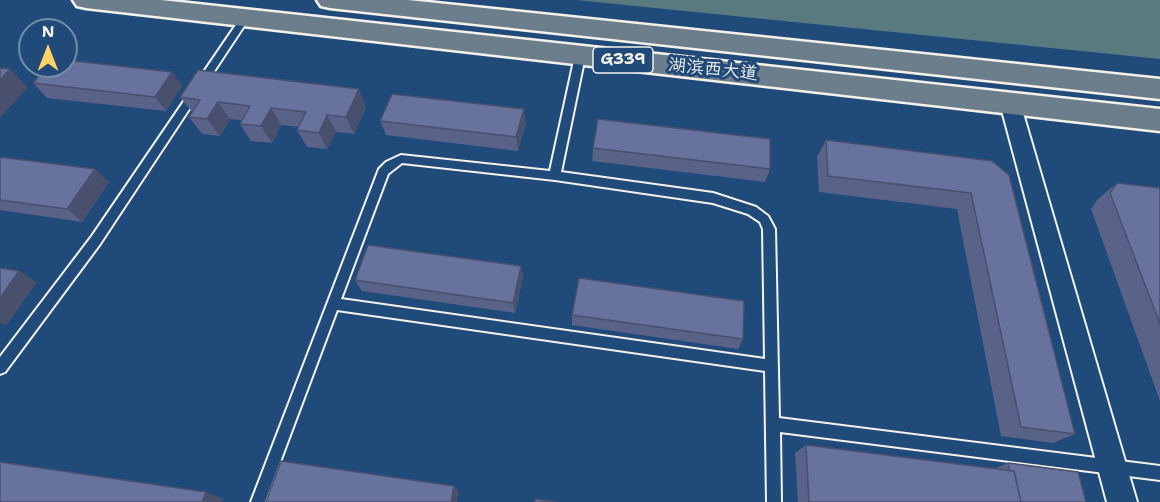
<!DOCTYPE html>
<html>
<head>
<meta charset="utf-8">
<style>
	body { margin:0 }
	#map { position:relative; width:1160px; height:502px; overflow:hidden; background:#1f4a7a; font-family:"Shantell Sans",sans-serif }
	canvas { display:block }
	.north { position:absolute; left:18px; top:18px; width:60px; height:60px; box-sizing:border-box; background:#1f4a7a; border:2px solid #748da6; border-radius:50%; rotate:0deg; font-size:16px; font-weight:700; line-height:24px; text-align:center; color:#f4f1e8 }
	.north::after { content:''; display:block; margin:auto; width:21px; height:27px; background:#ffd166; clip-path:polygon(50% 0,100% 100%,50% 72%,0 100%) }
</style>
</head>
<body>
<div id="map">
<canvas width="1160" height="502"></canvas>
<div class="north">N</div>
</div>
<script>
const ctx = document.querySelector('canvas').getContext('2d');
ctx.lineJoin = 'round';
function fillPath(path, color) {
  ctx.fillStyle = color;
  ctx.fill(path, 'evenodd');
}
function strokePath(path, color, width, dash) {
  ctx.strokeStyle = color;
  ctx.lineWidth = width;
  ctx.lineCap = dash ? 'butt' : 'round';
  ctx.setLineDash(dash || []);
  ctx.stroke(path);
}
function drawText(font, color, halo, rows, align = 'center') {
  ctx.font = font + ' "Shantell Sans","LXGW WenKai TC",sans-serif';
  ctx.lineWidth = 6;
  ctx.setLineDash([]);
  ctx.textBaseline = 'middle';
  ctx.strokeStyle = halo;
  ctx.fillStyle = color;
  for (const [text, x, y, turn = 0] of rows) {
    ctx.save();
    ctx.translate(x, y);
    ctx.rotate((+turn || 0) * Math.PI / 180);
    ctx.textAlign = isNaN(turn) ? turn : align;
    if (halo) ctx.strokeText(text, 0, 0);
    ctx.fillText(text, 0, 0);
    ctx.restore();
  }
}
fillPath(new Path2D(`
	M576 0H1160V59Z`), '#597b80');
const service = new Path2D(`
	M245 15 250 18 248 20 100 244 5 372 0 374V357L92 236 242 16Z
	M580 53 585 56 561 172 713 193 756 207 768 216 775 229 779 418 1160 466V480L780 432 781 502H767L765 371 337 310 265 502H251L379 169 386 162 401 155 550 171 575 56ZM402 163 555 180 713 203 748 214 760 222 763 229 765 359 341 299 388 174Z`);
const minor = new Path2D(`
	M1010 95 1017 98 1020 103 1137 502H1107L1000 103 1003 98Z`);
const trunk = new Path2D(`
	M73 0H161L1160 109V131L86 8 77 6Z
	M317 0H408L1160 79V99L330 8 321 6Z`);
strokePath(service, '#f4f1e8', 4);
strokePath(minor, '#f4f1e8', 4);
strokePath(trunk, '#f4f1e8', 5);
fillPath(service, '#1f4a7a');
fillPath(minor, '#1f4a7a');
fillPath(trunk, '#6c7d8b');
fillPath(new Path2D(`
	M172 72 182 86 166 111 47 98 33 83Z
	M180 97 366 107 354 134 336 132 327 149 307 147 297 130 299 127 281 125 272 143 251 141 240 124 241 120 230 119 220 136 202 134 189 117 192 112Z
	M380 121 526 123 518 151 386 135Z
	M826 140 992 161 1075 434 1053 443 1001 436 957 209 819 192 817 157Z
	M593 148 770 169 765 182 592 161Z
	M0 157 109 182 82 222 0 210Z
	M1117 183 1160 188V401L1091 209 1098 199Z
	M521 266 523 277 515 313 362 291 355 280Z
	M572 315 743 339 738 349 572 325Z
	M806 445 994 469 1008 463 1086 502H798L795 453Z`), '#596387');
fillPath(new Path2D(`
	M10 69 28 87 0 118V80Z
	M172 72 182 86 166 111 155 97Z
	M359 89 366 107 354 134 346 117Z
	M218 102 230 119 220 136 207 119Z
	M271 108 281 125 272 143 261 126Z
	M524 109 526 123 518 151 516 137Z
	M327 115 336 132 327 149 319 133Z
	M95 169 109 182 82 222 67 209Z
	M521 266 523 277 515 313 513 303Z
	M19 271 37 282 6 326 0 323V298Z
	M454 486 459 492 457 502H451Z
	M206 492 224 499 222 502H202Z`), '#49506e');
const building = new Path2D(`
	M66 60 172 72 155 97 33 83 47 66H66Z
	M0 68 10 69 0 80Z
	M198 70 359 89 346 117 327 115 319 133 297 130 306 112 271 108 261 126 240 124 250 106 218 102 207 119 189 117 200 100 180 97Z
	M392 94 524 109 516 137 380 121Z
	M598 119 770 139V169L593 148Z
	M826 140 992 161 1009 175 1075 434 1021 427 971 193 828 176Z
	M0 157 95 169 67 209 0 200Z
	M1117 183 1160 188V324L1110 193Z
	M368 245 521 266 513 303 355 280Z
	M0 268 19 271 0 298Z
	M579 278 744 301 743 339 572 315Z
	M806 445 1014 471 1021 502H809Z
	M281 461 454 486 451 502H266Z
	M0 462 206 492 202 502H0Z
	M1008 463 1078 472 1086 502H1021L1014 471H1010Z
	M535 499 558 502H534Z`);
fillPath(building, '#68739d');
strokePath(building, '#49506e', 1.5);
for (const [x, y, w] of [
	[623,60,60]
]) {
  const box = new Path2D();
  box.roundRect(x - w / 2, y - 13, w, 26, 4.5);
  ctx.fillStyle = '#1f4a7a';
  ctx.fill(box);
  strokePath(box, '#f4f1e8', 1.5);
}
drawText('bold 16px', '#f4f1e8', null, [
	["G339",623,60]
]);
drawText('18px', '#f4f1e8', '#1f4a7a', [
	["湖滨西大道",713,70,6]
]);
</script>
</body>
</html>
